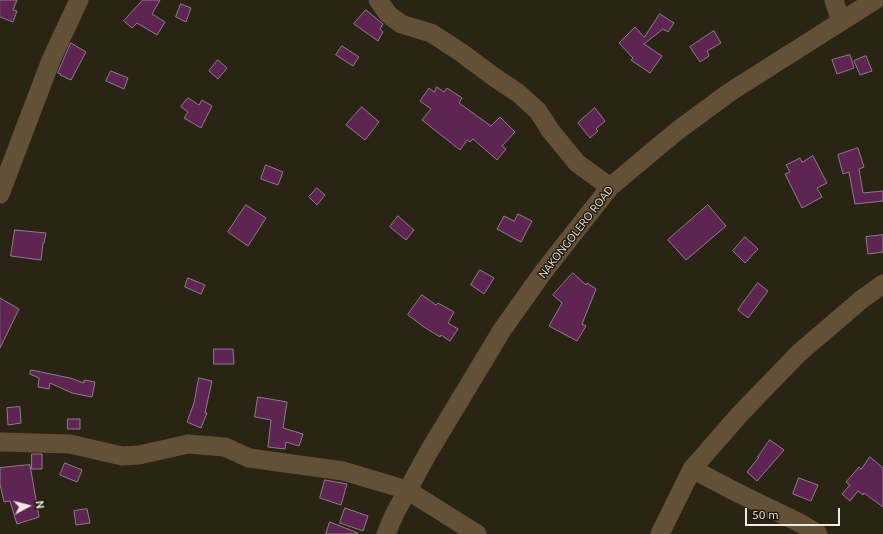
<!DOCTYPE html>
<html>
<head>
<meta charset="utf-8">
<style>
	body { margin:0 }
	#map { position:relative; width:883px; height:534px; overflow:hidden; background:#2a2415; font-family:Ubuntu,sans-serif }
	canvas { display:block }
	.north { position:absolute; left:8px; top:486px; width:40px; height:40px; -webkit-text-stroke:3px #201a0c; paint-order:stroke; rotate:83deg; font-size:11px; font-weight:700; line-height:16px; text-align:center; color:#eeeae0 }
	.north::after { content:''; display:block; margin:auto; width:14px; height:18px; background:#eeeae0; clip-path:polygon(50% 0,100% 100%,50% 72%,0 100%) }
	.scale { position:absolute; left:745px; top:508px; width:95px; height:18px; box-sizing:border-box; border:2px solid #eeeae0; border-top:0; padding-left:5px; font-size:12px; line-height:14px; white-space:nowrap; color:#eeeae0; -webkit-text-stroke:3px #201a0c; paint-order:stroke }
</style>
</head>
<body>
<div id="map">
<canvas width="883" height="534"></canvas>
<div class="north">N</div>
<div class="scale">50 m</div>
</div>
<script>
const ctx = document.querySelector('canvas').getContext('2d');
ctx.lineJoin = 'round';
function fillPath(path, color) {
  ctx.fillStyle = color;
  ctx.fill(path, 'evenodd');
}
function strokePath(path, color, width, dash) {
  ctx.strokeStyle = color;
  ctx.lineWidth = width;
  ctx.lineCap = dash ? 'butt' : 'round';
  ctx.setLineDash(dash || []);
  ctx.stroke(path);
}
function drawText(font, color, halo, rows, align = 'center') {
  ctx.font = font + ' Ubuntu,sans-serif';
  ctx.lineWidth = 3;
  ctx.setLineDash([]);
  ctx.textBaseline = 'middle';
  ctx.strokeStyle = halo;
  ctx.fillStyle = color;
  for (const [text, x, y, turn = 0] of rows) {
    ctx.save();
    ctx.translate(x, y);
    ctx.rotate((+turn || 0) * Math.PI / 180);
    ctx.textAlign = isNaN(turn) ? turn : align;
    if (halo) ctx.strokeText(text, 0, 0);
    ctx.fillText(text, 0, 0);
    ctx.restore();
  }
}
const building = new Path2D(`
	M0 0H17L13 10 17 11 13 22 0 17Z
	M143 0H160L152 14 165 22 157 35 137 23 132 28 124 21Z
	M181 4 191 8 186 22 176 17Z
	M366 10 383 24 380 29 383 32 378 41 354 24Z
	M660 14 674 23 668 32 663 29 644 44 662 56 650 73 631 60 633 58 619 43 635 27 644 37Z
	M714 31 721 43 707 51 709 56 700 62 690 47Z
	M71 43 86 52 71 80 60 75 61 74 58 73Z
	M342 46 359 57 353 66 336 55Z
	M850 55 854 68 837 74 832 60Z
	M866 56 872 71 860 75 854 61Z
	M218 60 227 68 218 79 209 71Z
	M111 71 128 78 124 89 106 81Z
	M437 87 444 92 447 88 462 98 459 103 491 126 500 117 515 132 502 146 506 149 497 160 473 139 470 142 467 140 460 150 422 120 431 109 420 101 429 88 434 92Z
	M188 98 199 105 202 100 212 106 201 128 184 118 188 112 181 107Z
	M362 107 379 122 365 140 346 125Z
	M595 108 605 121 596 129 598 131 590 138 578 123Z
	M858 148 864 167 859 169 863 193 883 191V201L855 204 849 172 843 174 838 155Z
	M813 156 827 183 817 188 822 197 802 208 785 174 790 172 786 165 800 158 802 162Z
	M266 165 283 172 278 185 261 179Z
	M317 188 325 195 317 205 309 197Z
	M246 205 266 218 248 246 228 232Z
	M708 205 726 226 686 260 668 240Z
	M518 214 532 221 521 242 497 229 504 216 514 221Z
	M398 216 414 230 406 240 390 227Z
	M15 230 46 233 44 243H43L41 260 11 256Z
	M883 235V252L868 254 866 237Z
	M745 237 758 249 745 263 733 251Z
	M480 270 494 278 484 294 471 285Z
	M573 273 586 285 587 283 596 289 582 324 586 326 577 341 549 326 562 303 553 295Z
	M188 278 205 285 201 294 185 287Z
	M758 283 768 291 748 318 738 310Z
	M422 295 436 305 438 303 454 312 448 323 458 329 450 341 441 335 440 337 424 327 408 315Z
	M0 298 19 309 0 348Z
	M214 349H233L234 364H214Z
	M31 370 70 378 84 383V380L95 382 92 397 72 393 50 383 49 389 38 387 39 378 30 374Z
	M199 378 212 381 205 413H207L201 428 187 422 194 403Z
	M258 397 287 402 283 428 303 434 299 446 286 442 285 449 268 447 271 420 255 417Z
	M20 407 21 423 8 425 7 408Z
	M68 419H80V429H68Z
	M770 440 784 450 757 481 747 472 759 457H758Z
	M32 454H42V469H32Z
	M870 457 883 468V507L864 493 863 495 858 491 850 501 842 494 850 485 846 482 859 467 861 469Z
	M65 463 82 470 77 482 60 475Z
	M30 465 39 517 17 524 10 501 4 502 0 484V468Z
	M799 478 818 485 811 501 793 494Z
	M325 480 347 484 341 505 320 498Z
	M345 508 368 516 363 531 340 523Z
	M87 509 90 523 76 525 74 511Z
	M330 522 358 533V534H326Z`);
fillPath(building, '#5e2552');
strokePath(building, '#8e7d89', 1);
strokePath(new Path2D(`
	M378 0 388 14 401 24 431 33 459 51 494 77 518 93 538 111 550 130 577 163 610 187
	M834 0 841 22
	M0 194 51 60 79 0
	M0 442 70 444 122 456 139 455 188 444 225 447 249 458 343 471 407 490 477 534
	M692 469 738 493 798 522 818 534
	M386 534 394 515 428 453 502 330 544 271 610 187 677 131 730 92 875 0
	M660 534 692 469 740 414 799 353 862 299 883 284`), '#644f37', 19);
drawText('11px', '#eeeae0', '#201a0c', [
	["NAKONGOLERO ROAD",576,232,-52]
]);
</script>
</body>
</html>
